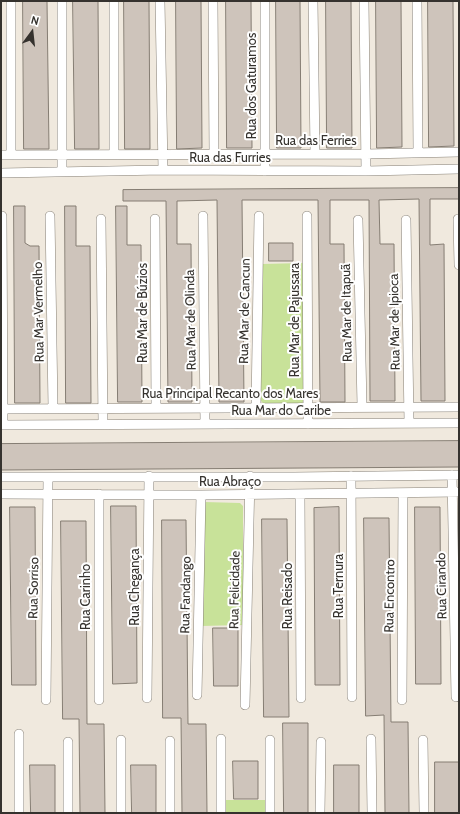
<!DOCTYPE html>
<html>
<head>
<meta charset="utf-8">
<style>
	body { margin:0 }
	#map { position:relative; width:460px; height:814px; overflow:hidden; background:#f0e9de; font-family:Cabin,sans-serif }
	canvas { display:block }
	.frame { position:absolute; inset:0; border:2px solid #35322e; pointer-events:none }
	.north { position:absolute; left:12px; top:12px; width:40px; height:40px; -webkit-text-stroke:3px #fff; paint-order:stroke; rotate:15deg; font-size:11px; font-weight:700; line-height:16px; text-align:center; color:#35322e }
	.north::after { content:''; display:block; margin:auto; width:14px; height:18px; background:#35322e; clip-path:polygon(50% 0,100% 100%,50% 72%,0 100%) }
</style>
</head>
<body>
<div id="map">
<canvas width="460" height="814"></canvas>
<div class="frame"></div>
<div class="north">N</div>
</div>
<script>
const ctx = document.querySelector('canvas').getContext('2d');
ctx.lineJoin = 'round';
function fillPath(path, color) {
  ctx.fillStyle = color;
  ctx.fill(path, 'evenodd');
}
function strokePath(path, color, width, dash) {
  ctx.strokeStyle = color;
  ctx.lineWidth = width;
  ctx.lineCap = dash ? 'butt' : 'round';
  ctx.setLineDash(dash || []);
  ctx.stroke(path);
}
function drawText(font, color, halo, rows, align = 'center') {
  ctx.font = font + ' Cabin,sans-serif';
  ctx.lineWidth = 4;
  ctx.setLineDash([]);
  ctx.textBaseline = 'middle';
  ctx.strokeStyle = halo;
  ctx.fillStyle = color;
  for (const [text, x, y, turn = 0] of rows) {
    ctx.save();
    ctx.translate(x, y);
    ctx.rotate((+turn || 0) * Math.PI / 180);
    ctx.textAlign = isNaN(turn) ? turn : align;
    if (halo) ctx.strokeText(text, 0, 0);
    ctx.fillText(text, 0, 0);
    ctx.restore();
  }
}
fillPath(new Path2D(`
	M303 263V402L301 404H264L261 401 262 264Z
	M204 502 240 503 243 506V625L201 626Z
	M226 800H267V813H225Z`), '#c8e299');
const building = new Path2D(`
	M23 1H47L49 149H24Z
	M73 1H98L99 149H75Z
	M124 1H149L150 149H125Z
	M176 1H201L202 148 177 149Z
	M226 1H251L252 148H227Z
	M276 1H300L301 148H277Z
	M326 1H351L352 148H327Z
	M376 1H401L402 147 377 148Z
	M428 1H453L454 146 429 147Z
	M459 188V199H430V245L444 244 445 401H421L419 199 379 200 380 244H394L395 401H370L369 200H330V244H344L345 402H320L318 200H242L244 402H219L217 200 177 201V244H191L192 402H168L166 201H123V190Z
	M14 206H25V243L30 246H39L40 403H15Z
	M65 206H76V246H90L91 403H66Z
	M116 206H127V245H141L142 402H118Z
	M269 243H293V261H269Z
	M459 441V467L1 470V444Z
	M111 506H136L137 683 113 684Z
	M10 507H35L36 685H12Z
	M339 507 340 685H315L314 508Z
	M415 507H440L441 684H416Z
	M364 518H389L391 722H408L409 813H385L384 715 366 716Z
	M262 519H287L289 717H264Z
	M162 520H186L188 724H206L207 813H182L181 718H163Z
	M61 521H86L87 724H104L105 813H80L79 719H63Z
	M213 628H238V686H214Z
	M283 723H308V813H284Z
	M233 761H258V799H234Z
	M435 762H459V813H435Z
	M30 765H55V813H31Z
	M131 765H156V813H132Z
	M334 765H359V813H334Z`);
fillPath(building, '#cec4bb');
strokePath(building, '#857d73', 1);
const minor = new Path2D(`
	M11 1V154
	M62 1V172
	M160 1 163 170
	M213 1 214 155
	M265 1V171
	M313 1 315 154
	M364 1 366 171
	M417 1 418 153
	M114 154V1
	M1 155 366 154 459 152
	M1 173 163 170 366 171 459 169
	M2 216 3 425
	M50 216 53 408
	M203 216 205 424
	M307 216 308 424
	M101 219 103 424
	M155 219 156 407
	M458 219 459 265
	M358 220 362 406
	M406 220 409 423
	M256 407 259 216
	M1 409 459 407
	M1 425 459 423
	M452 475 456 697
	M351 476 352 697
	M1 477H294L459 475
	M1 494 201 495 459 492
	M300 494 301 698
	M197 695 201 495
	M147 698 149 476
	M46 700 48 477
	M99 700V494
	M402 700 403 493
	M245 705 250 476
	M371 739 372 813
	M270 740V813
	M423 740 424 813
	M68 742V813
	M19 813V734
	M121 813V740
	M170 813V741
	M221 813V739
	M320 813 321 742`);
strokePath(minor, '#878076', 10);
strokePath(minor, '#fff', 9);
drawText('13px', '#35322e', '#fff', [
	["Rua dos Gaturamos",252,86,-90],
	["Rua das Ferries",316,141],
	["Rua das Furries",230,158],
	["Rua Mar de Cancun",245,311,-89],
	["Rua Mar Vermelho",39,312,-91],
	["Rua Mar de Búzios",143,313,-90],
	["Rua Mar de Itapuã",347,313,-91],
	["Rua Mar de Olinda",191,320,-91],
	["Rua Mar de Pajussara",295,320,-90],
	["Rua Mar de Ipioca",395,322,-91],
	["Rua Principal Recanto dos Mares",230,394],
	["Rua Mar do Caribe",281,411],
	["Rua Abraço",230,482],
	["Rua Ternura",339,586,-90],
	["Rua Cirando",442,586,-91],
	["Rua Chegança",135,587,-90],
	["Rua Sorriso",34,588,-89],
	["Rua Felicidade",235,590,-89],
	["Rua Fandango",186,595,-89],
	["Rua Reisado",288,596,-90],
	["Rua Encontro",390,596,-89],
	["Rua Carinho",86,597,-90]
]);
</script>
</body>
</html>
